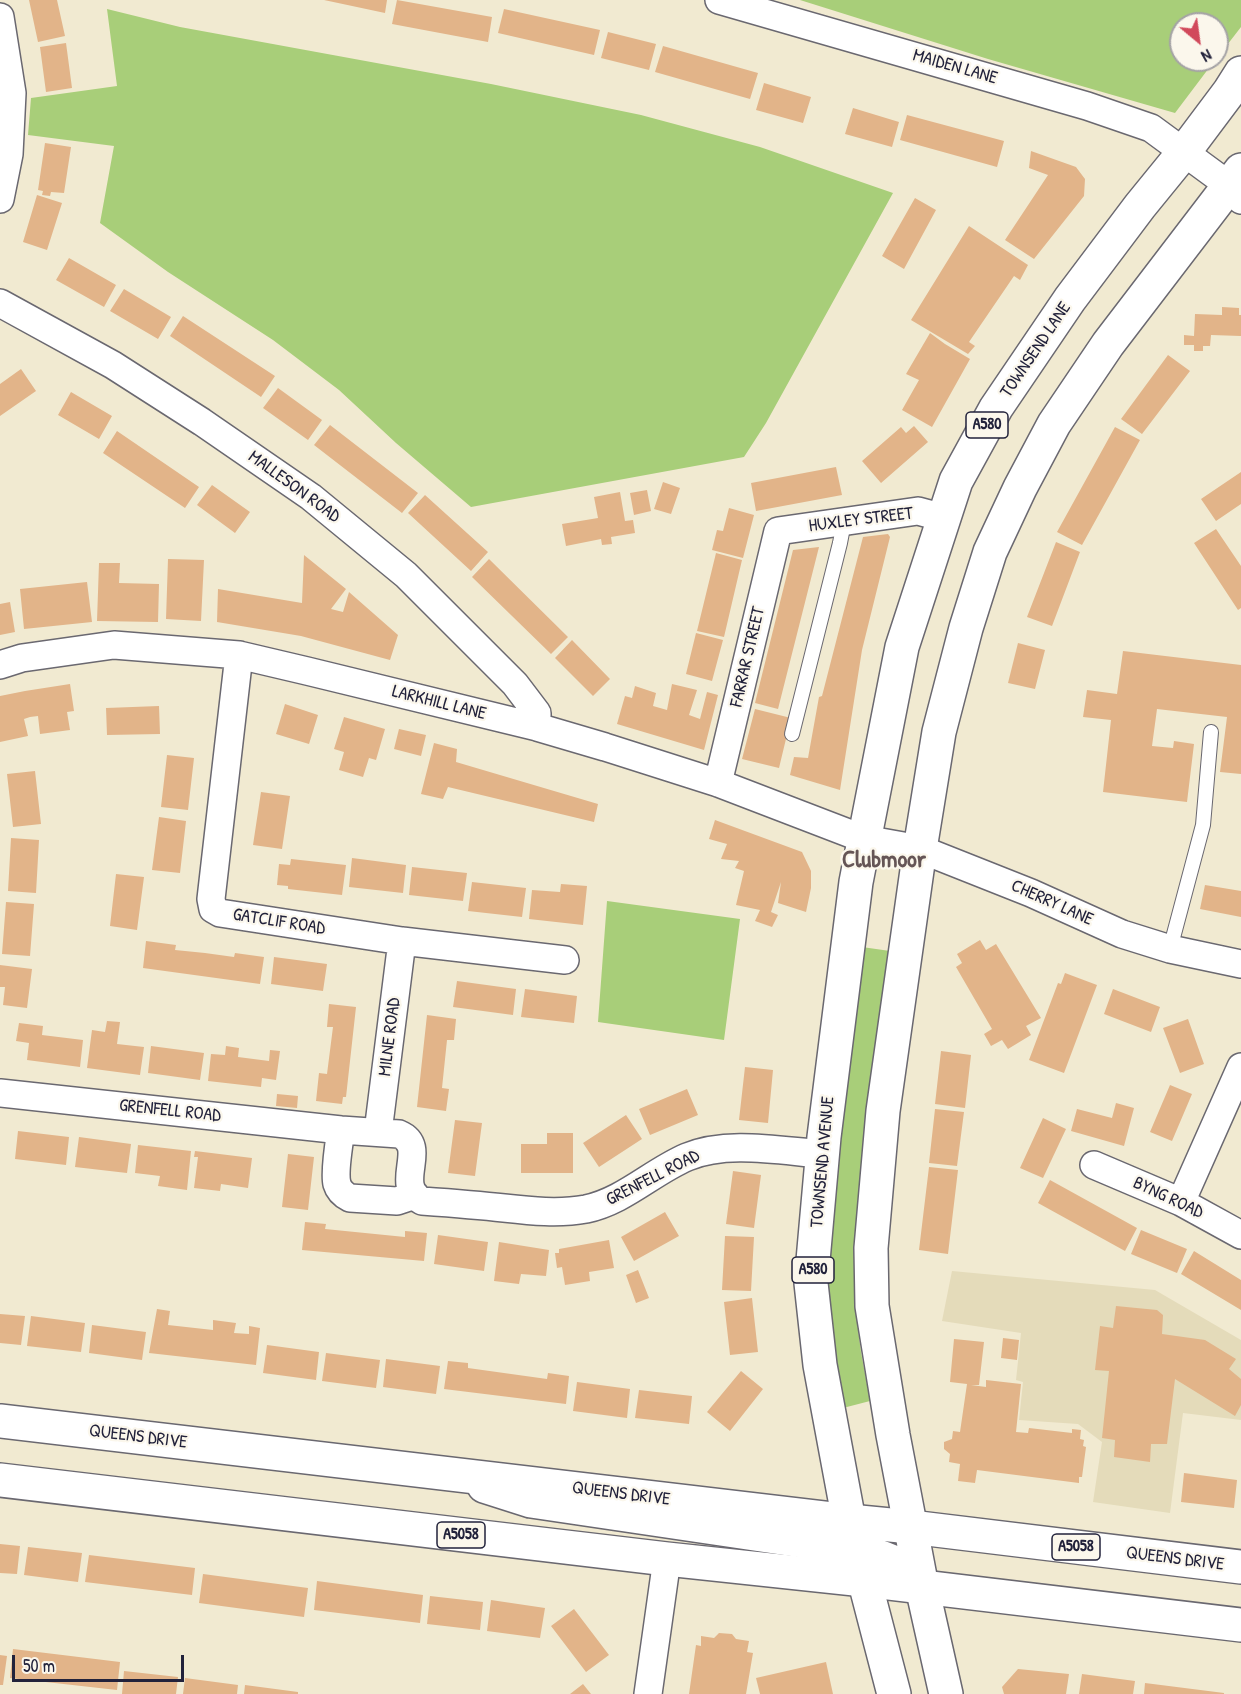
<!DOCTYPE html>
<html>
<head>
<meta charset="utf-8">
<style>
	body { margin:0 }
	#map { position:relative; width:1241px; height:1694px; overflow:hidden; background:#f1ead1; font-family:"Patrick Hand",sans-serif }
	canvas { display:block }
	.north { position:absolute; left:1169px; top:12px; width:60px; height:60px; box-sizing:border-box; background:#fbf7ec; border:2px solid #a4a2a5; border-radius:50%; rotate:151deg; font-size:16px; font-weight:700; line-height:24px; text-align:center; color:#22223b }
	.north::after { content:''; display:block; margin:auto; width:21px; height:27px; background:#d1495b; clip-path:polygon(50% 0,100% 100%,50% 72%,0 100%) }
	.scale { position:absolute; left:12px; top:1655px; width:172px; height:27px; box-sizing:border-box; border:3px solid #22223b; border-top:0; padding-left:8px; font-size:18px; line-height:21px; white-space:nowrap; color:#22223b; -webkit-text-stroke:4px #fbf7ec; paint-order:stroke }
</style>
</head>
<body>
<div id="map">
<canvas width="1241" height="1694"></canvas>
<div class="north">N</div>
<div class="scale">50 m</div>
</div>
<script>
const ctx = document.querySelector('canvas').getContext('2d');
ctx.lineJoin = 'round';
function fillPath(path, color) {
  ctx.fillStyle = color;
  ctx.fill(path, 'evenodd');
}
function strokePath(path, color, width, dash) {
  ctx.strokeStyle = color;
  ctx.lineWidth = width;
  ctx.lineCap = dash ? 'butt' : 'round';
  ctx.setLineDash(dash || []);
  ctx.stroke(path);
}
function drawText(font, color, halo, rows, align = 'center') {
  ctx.font = font + ' "Patrick Hand",sans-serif';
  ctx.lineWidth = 4.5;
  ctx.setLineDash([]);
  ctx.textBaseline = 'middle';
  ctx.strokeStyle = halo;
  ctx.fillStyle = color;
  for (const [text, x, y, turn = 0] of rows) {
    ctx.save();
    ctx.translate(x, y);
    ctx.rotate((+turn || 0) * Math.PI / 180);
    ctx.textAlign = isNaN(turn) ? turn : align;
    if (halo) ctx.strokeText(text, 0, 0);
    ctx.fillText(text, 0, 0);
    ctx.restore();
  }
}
fillPath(new Path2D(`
	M952 1271 1155 1290 1241 1340V1420L1183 1413 1170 1513 1093 1502 1102 1442 1078 1424 1019 1420 1023 1382 1016 1380 1021 1333 942 1321Z`), '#e4dbba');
fillPath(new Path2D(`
	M800 0H1241V27L1217 58V24H1181V60H1215L1175 113 988 59Z
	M107 9 180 27 491 84 641 115 760 147 893 193 766 423 744 457 471 507 396 443 339 390 273 340 168 272 100 223 114 146 28 135 31 98 117 86Z
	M607 901 740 919 724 1040 598 1022Z
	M862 947 890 951 854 1259V1299L861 1352 870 1401 843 1408 830 1325 827 1287 828 1239Z`), '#a8ce79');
fillPath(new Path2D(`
	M29 0H57L65 36 38 42Z
	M324 0H387L385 13Z
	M397 0 492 17 488 42 392 24Z
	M504 9 600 30 594 55 498 33Z
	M608 32 656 44 649 70 601 58Z
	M66 43 72 88 46 92 40 47Z
	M663 46 758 73 750 99 655 72Z
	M764 83 811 97 803 123 756 110Z
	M853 108 899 122 892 147 845 134Z
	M907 115 1004 141 997 167 900 140Z
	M45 143 71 147 64 193 51 192 50 196 42 195 43 191 38 190Z
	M1031 151 1076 167 1085 179 1084 196 1034 259 1005 240 1048 175 1029 168Z
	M37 195 62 203 47 250 23 242Z
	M915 198 936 210 904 269 882 256Z
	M969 226 1028 265 1020 280 1014 276 969 342 975 346 968 354 911 320Z
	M69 258 116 285 104 307 56 280Z
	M124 289 171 317 158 339 110 311Z
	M1222 307 1239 308V315H1241V336L1211 335 1210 346H1203V351H1194V345H1184V335L1194 336 1195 314 1222 315Z
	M183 316 275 376 261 397 170 336Z
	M930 333 945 344 970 359 932 427 902 410 919 380 906 374Z
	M1168 355 1190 371 1142 434 1121 419Z
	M21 369 36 391 0 416V384Z
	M278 388 322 420 308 440 263 408Z
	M71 392 112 416 99 439 58 415Z
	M330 425 418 493 402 513 314 445Z
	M914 426 928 442 881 483 862 461 901 427 906 433Z
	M1115 427 1140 440 1082 545 1057 532Z
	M117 431 199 487 185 508 103 453Z
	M836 467 842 495 756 511 751 483Z
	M1241 472V504L1216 521 1201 499Z
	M663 482 680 488 671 514 654 509Z
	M212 485 250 512 235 533 197 505Z
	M647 490 651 511 634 515 630 493Z
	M620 492 625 521 633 520 635 533 611 537 612 544 602 545 601 539 566 546 562 524 598 518 594 497Z
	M425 495 488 552 471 571 408 513Z
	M729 508 754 515 743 558 712 550 717 530 723 531Z
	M1216 529 1241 566V608L1238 610 1194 543Z
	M888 534 890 537 862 650 840 790 790 775 794 757 808 758 819 697 822 696 863 537Z
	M1056 542 1080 552 1052 626 1027 617Z
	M819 547 778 709 755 703 793 550Z
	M716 553 742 560 724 637 697 631Z
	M304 555 346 589 331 609 343 612 349 592 398 635 390 660 301 636 217 622 218 589 302 603Z
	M168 559 204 560 201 621 166 619Z
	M489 559 568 637 551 654 472 577Z
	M99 563H120L119 583 159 584 158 622 97 621Z
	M87 582 92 622 24 629 20 589Z
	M10 602 15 632 0 635V604Z
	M696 633 723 640 712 681 686 674Z
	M572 640 610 679 593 696 555 658Z
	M1018 643 1045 650 1035 689 1008 683Z
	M1123 651 1241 665V774L1220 772 1227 717 1157 709 1152 746 1173 748 1174 741 1194 744 1187 802 1103 792 1111 720 1083 717 1087 690 1117 694Z
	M70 684 74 711 67 712 70 730 40 734 38 716 30 717 24 719 28 736 0 742V696L25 691Z
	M672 684 697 690 689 715 700 719 707 692 718 695 704 750 617 724 625 696 632 698 635 686 656 693 653 706 667 710Z
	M285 704 318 715 309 744 276 734Z
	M159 706 160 734 107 735 106 708Z
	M755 709 791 718 779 768 742 759Z
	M344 717 385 729 376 760 369 758 363 777 339 770 344 752 334 749Z
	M399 729 426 735 421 756 394 749Z
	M434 743 457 749 456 762 598 804 594 822 448 787 443 799 421 794Z
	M167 755 194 758 188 810 161 807Z
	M35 771 41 824 13 827 7 774Z
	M261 792 290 796 282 849 253 845Z
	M159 817 186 821 180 873 152 870Z
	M715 820 802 852 811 871V888L806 912 778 903 781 882 771 912 778 915 772 927 755 921 760 910 736 905 744 871 735 868 739 861 721 859 727 844 709 839Z
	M11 838 39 840 36 893 8 891Z
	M352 858 406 865 403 893 349 887Z
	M291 859 346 865 342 895 288 889V886L277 885 279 864 290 865Z
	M412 867 467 873 463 901 409 895Z
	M116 874 144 877 137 930 110 926Z
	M472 882 526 888 522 917 468 911Z
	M561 884 587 886 583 925 529 919 532 890 560 892Z
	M1205 885 1241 891V917L1200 909Z
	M6 902 34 904 30 956 2 954Z
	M980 940 986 950 996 944 1041 1018 1026 1026 1031 1035 1008 1049 1002 1040 991 1046 984 1034 992 1029 956 967 962 963 957 954Z
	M146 941 176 945 175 950 205 953 234 957 235 953 264 957 260 984 143 968Z
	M274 957 327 964 323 991 271 984Z
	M0 965 32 969 27 1008 3 1005 5 987H0Z
	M1065 973 1097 985 1064 1073 1029 1060 1058 983 1061 984Z
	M457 981 516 989 513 1015 453 1007Z
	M525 989 577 996 574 1023 521 1017Z
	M1113 989 1160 1007 1151 1032 1104 1014Z
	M329 1004 356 1007 346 1097H343L342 1104 316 1101 319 1073 327 1074 333 1027H327Z
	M427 1015 456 1019 454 1040H447L442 1088 449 1089 446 1111 417 1107Z
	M1188 1019 1204 1064 1180 1073 1163 1028Z
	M107 1021 120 1022 117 1044 144 1047 140 1075 87 1068 92 1030 105 1032Z
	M19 1023 43 1026 42 1035 83 1040 80 1067 27 1060 29 1043 16 1041Z
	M151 1046 204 1053 200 1080 148 1073Z
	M226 1046 239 1048 238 1057 269 1061 270 1050 280 1051 276 1080 262 1078 261 1087 208 1081 211 1054 225 1055Z
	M941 1051 971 1055 965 1108 935 1104Z
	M745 1067 773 1070 768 1123 739 1120Z
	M1170 1085 1192 1094 1172 1141 1150 1132Z
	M687 1089 698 1115 650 1135 639 1109Z
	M277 1094 298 1096 297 1108 276 1106Z
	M1116 1103 1134 1108 1124 1146 1071 1131 1077 1109 1112 1118Z
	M935 1109 964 1112 957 1166 929 1163Z
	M626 1115 642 1139 599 1167 583 1143Z
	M1043 1118 1066 1129 1043 1178 1020 1168Z
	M455 1120 482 1123 475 1176 448 1173Z
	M18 1131 69 1137 66 1165 15 1159Z
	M547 1133H573V1173H521V1144H547Z
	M79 1137 131 1144 127 1173 75 1167Z
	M138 1145 191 1151 187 1190 158 1186 160 1176 135 1173Z
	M195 1151 252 1158 248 1188 221 1184 220 1191 194 1188 198 1157H194Z
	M288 1154 314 1157 308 1210 282 1207Z
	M929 1167 958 1170 948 1254 919 1250Z
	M733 1171 761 1175 754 1228 726 1224Z
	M1050 1180 1137 1228 1125 1251 1038 1203Z
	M665 1212 679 1236 634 1261 621 1237Z
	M305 1222 326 1224 325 1229 405 1237V1231L427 1233 424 1261 302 1250Z
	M1141 1230 1187 1249 1177 1273 1131 1254Z
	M438 1235 488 1242 484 1271 434 1264Z
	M725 1236 754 1237 751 1291 722 1290Z
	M609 1240 614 1268 589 1272 590 1281 565 1285 562 1267 557 1268 555 1253H559V1249Z
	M499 1242 549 1250 546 1276 521 1274 519 1284 494 1281Z
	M1194 1251 1241 1280V1310L1181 1274Z
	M638 1270 649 1298 636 1303 626 1275Z
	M752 1298 758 1352 730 1355 724 1302Z
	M1116 1306 1157 1310 1163 1315 1162 1334 1205 1340 1236 1359 1229 1369 1241 1379V1405L1235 1416 1175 1379 1167 1444H1151L1150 1462 1114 1457 1115 1440 1102 1438 1109 1371 1095 1370 1100 1326 1113 1328Z
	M157 1309 170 1311 168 1325 213 1330V1320L236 1323 234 1333 249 1334V1326L260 1328 256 1365 149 1353Z
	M0 1314 25 1316 21 1345 0 1343Z
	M31 1316 85 1323 81 1352 27 1346Z
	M92 1325 146 1332 142 1360 89 1353Z
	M1003 1338 1019 1340 1017 1360 1001 1358Z
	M954 1339 984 1342 979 1385H971L986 1387V1380L1021 1384 1016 1432 1028 1433 1029 1428 1072 1433V1429L1081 1430 1080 1439 1084 1440 1083 1446 1086 1447 1082 1477H1079V1483L977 1470 975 1483 958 1481 960 1464 949 1462 950 1454 944 1449V1442L952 1439 953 1431 960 1432 967 1384 950 1382Z
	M267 1345 319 1352 316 1380 263 1373Z
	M326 1353 380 1360 376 1388 322 1381Z
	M386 1359 440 1366 436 1394 383 1387Z
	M448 1361 468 1363V1368L547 1379 548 1373 569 1376 566 1404 444 1389Z
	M741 1371 763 1389 730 1431 707 1412Z
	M577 1382 630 1389 627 1418 573 1411Z
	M639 1390 692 1396 689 1424 635 1418Z
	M1184 1473 1237 1480 1234 1508 1181 1502Z
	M0 1544 20 1546 17 1574 0 1573Z
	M28 1547 82 1553 78 1582 24 1575Z
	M89 1555 195 1568 192 1595 85 1582Z
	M203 1574 308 1588 304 1617 199 1603Z
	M317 1581 423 1595 420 1623 314 1610Z
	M430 1596 483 1602 480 1630 427 1624Z
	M491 1600 545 1608 540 1638 487 1631Z
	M574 1609 609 1655 586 1672 551 1626Z
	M719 1633 732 1634 736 1639 749 1641 747 1652 753 1653 746 1694H689L696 1645 701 1646V1636L714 1638Z
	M13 1649 120 1662 117 1690 10 1678Z
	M0 1655 7 1656 3 1685H0Z
	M826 1662 833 1694H760L756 1678Z
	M1018 1669 1069 1674 1066 1694H1004L1002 1687Z
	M124 1671 178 1677 176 1694H122Z
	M1082 1674 1135 1681 1133 1694H1079Z
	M185 1678 238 1685 237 1694H183Z
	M1145 1683 1224 1693V1694H1144Z
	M583 1684 591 1694H570Z
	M245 1685 298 1692V1694H244Z`), '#e2b489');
const service = new Path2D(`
	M792 734 840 543 844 522
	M1170 949 1203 825 1211 732`);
const minor = new Path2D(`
	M719 0 1087 106 1151 128 1230 186 1241 200
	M0 17 12 93 9 154 0 199
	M0 303 113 365 202 422 311 497 406 575 515 684 537 713V727
	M239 655 211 899 213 909 220 913 402 941 565 960
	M0 665 22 658 114 645 239 655 307 671 537 727 605 747 718 783 864 839 920 849 1031 893 1122 934 1170 949 1241 964
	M718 783 778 531 918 511 944 518
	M0 1093 341 1130 399 1134C430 1147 392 1184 422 1201 450 1203 477 1205 504 1208 531 1211 559 1214 586 1209 624 1201 652 1172 687 1157 727 1140 781 1151 823 1154
	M341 1130C339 1143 334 1173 337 1184 339 1191 344 1195 350 1198L397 1201 415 1195
	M378 1132 402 941
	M1094 1165 1181 1202 1241 1235
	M1181 1202 1241 1067
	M648 1694 667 1559`);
const primary = new Path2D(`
	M484 1486 531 1501 856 1549C887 1559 902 1561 922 1587
	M894 1694 849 1521 820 1365 811 1283 824 1137 856 882 902 647 956 481 996 408 1070 299 1140 206 1184 152 1229 92 1241 73
	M946 1694 922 1587 893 1435 872 1306 871 1248 883 1111 920 849 939 732 966 628 990 552 1020 488 1054 424 1108 344 1241 170`);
const trunk = new Path2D(`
	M0 1421 849 1521 911 1527 1241 1567
	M0 1480 667 1559 864 1580 1241 1625`);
strokePath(service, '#6a6870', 16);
strokePath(minor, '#6a6870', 30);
strokePath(primary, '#6a6870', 36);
strokePath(trunk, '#6a6870', 36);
strokePath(service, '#fff', 14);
strokePath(minor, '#fff', 27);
strokePath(primary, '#fff', 33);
strokePath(trunk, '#fff', 33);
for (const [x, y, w] of [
	[987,425,42],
	[813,1270,42],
	[461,1535,48],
	[1076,1547,48]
]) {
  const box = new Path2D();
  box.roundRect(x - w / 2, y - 13, w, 26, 4.5);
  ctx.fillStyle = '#fbf7ec';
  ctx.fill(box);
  strokePath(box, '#22223b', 1.5);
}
drawText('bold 16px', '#22223b', null, [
	["A580",987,425],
	["A580",813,1270],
	["A5058",461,1535],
	["A5058",1076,1547]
]);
drawText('18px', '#22223b', '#fbf7ec', [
	["MAIDEN LANE",955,67,16],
	["TOWNSEND LANE",1036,350,-56],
	["MALLESON ROAD",294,487,36],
	["HUXLEY STREET",861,520,-7],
	["FARRAR STREET",748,657,-77],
	["LARKHILL LANE",439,703,14],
	["CHERRY LANE",1052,903,24],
	["GATCLIF ROAD",279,922,9],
	["MILNE ROAD",390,1037,-83],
	["GRENFELL ROAD",170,1111,6],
	["TOWNSEND AVENUE",823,1162,-85],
	["GRENFELL ROAD",653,1178,-27],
	["BYNG ROAD",1168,1198,25],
	["QUEENS DRIVE",138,1437,7],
	["QUEENS DRIVE",621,1494,7],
	["QUEENS DRIVE",1175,1559,7]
]);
drawText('bold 24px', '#655556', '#fbf7ec', [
	["Clubmoor",884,861]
]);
</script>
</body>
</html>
